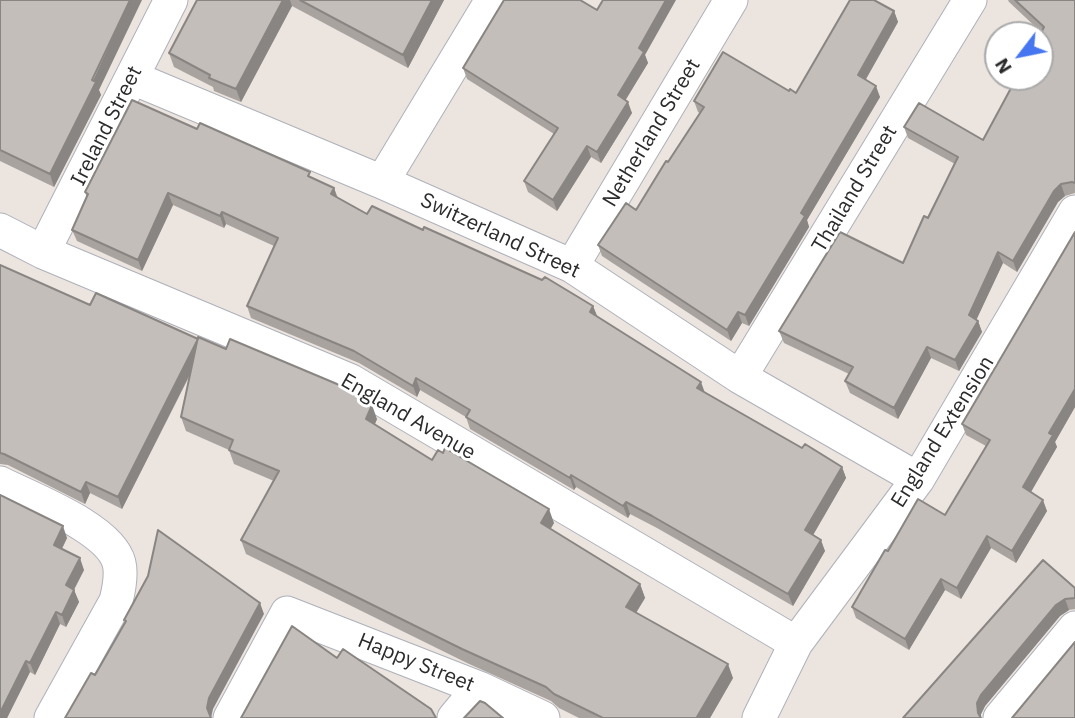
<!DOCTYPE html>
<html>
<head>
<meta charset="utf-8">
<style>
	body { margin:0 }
	#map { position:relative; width:1075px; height:718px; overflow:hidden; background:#ece4de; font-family:"IBM Plex Sans",sans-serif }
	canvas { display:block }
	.north { position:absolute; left:984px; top:21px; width:70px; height:70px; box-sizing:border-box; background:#fff; border:2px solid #aaa; border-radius:50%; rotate:238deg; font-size:19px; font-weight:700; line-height:28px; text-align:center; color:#2b2b2b }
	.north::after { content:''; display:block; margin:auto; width:24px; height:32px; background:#4677f0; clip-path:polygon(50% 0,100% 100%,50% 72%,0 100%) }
</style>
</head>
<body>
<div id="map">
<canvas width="1075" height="718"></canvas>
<div class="north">N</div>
</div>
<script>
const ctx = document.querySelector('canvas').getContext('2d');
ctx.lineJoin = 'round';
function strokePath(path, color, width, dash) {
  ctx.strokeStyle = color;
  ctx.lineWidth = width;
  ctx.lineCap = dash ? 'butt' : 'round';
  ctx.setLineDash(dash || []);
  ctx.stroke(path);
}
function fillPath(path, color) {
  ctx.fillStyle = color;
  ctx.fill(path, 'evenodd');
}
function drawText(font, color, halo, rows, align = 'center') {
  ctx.font = font + ' "IBM Plex Sans",sans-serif';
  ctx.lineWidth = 6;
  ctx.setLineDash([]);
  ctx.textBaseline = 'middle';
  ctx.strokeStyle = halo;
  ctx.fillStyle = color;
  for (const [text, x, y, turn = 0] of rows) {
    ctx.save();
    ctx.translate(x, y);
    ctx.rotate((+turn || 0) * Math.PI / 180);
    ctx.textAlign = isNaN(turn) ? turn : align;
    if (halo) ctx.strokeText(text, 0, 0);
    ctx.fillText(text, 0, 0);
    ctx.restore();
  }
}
const street = new Path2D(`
	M133 78 382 182 572 266 740 377 918 479
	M382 182 492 0
	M0 230 43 252 351 381 796 643
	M43 252 171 0
	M572 266 731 0
	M740 377 970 0
	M0 483C31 499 110 528 119 563 122 575 119 589 116 601L51 718
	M230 718 287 613 479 688 543 718
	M454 718 479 688
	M759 718 796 643 918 479 1075 212
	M1000 718 1075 628`);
strokePath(street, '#aeb1bb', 35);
strokePath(street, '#fff', 33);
fillPath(new Path2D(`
	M0 0 99 90 101 95 54 187 0 161Z
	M197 0H444L408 68 292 6 241 102 214 91 213 87 174 67 169 53Z
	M1008 0H1075V193L1065 196 1058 202 1017 272 1003 263 976 320 978 321 982 332 959 371 931 358 898 419 850 393 845 381 849 374 784 343 779 331 903 263 955 164 908 138 904 127 983 140 1041 32 1009 2Z
	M894 11 898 22 866 79 880 97 807 220 809 227 749 326 742 323 731 341 602 256 598 245 636 210 700 113 698 112 694 101 789 91 796 93Z
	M645 55 648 63 625 100 632 113 601 163 591 157 557 211 528 192 524 181 554 134 467 79 463 68Z
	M197 129 334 188 338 198 367 214 423 230 593 306 597 317 705 392 802 448 842 467 846 478 813 535 825 551 793 606 657 528 630 514 628 518 576 487 574 490 470 429 466 417 420 390 417 397 359 363 251 318 247 306 274 246 226 224 224 228 173 205 142 271 77 241 72 230 87 198 85 192Z
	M1075 232V407L1055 442 1057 447 1030 492 1047 511 1016 563 991 548 961 599 945 590 909 650 856 618 852 607 888 551 945 515 986 446 966 435 962 424Z
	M0 265 90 305 377 419 375 424 432 460 554 523 550 529 640 584 645 598 636 613 733 678 710 718H579L559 708 551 701 467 663 246 554 241 540 274 481 234 464 229 450 186 431 181 417 190 375 122 509 90 493 85 504 8 465 0 464Z
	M0 495 67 538 62 549 84 570 74 590 79 602 66 627 60 624 35 675 30 672 7 718Z
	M1075 588V609L1069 610 1060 616 985 706 981 714 903 718Z`), '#a9a3a0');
fillPath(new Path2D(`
	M130 0H142L99 90 101 95 54 187 50 174Z
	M283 0H290L292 6 241 102 236 89Z
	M432 0H444L408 68 403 55Z
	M666 0H676L645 55 648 63 622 106 618 95 639 48Z
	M894 11 898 22 862 86 858 75Z
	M876 86 880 97 807 220 809 227 749 326 745 315 801 213Z
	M628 102 632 113 601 163 597 152Z
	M587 146 591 157 557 211 553 200Z
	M1061 184 1065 196 1058 202 1017 272 1013 261 1054 191Z
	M334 188 338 200 331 194Z
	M168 193 173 205 142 271 138 260Z
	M222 212 226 224 224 228 220 216Z
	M998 252 1003 263 973 327 969 315Z
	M593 306 598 318 590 312Z
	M738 312 742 323 731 341 727 330Z
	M978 321 982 332 959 371 955 360Z
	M198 339 202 350 122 509 118 497Z
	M927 347 931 358 898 419 894 408Z
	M416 378 420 390 417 397 413 386Z
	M701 382 705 393 697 388Z
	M1075 389V407L1055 442 1057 447 1027 499 1023 487 1049 433Z
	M372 405 377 419 371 433 366 419Z
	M842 467 846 478 809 542 805 530Z
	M571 475 576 487 574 490 570 478Z
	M86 482 90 493 85 504 81 492Z
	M1043 500 1047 511 1016 563 1012 551Z
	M626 502 630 514 628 518 623 506Z
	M549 509 554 523 546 537 541 523Z
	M63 526 67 538 58 556 54 545Z
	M987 536 991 548 961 599 957 588Z
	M821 540 825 551 793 606 788 594Z
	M80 558 84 570 70 597 66 585Z
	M941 579 945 590 909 650 905 639Z
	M640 584 645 598 631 621 626 607Z
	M74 590 79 602 66 627 62 615Z
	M1065 599 1069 610 1060 616 985 706 981 714V718L978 713 977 703 981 695 1056 605Z
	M260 603 264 614 213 709 211 718H210L207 708 209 698Z
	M56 612 60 624 35 675 30 663Z
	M26 661 30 672 7 718H0V713Z
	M728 664 733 678 710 718H698L697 717Z`), '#898582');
const building = new Path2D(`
	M0 0H130L92 80 96 82 50 174 0 150Z
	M197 0H283L236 89 209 78 210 75 169 53Z
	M300 0H432L403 55Z
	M504 0H580L597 10 603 0H666L639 48 644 52 618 95 628 102 597 152 587 146 553 200 524 181 558 128 463 68Z
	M850 0H874L894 11 858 75 876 86 801 213 805 216 745 315 738 312 727 330 598 245 626 203 636 210 666 161 668 162 704 107 694 101 723 52 789 91 790 89 796 93Z
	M1015 0H1075V183L1072 182 1061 184 1054 191 1013 261 998 252 969 315 978 321 955 360 927 347 894 408 845 381 853 367 779 331 840 232 903 263 924 216 928 218 958 157 904 127 919 103 983 140 1017 77H1040V35L1044 27Z
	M132 100 197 129 200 123 310 172 308 176 334 188 331 194 367 214 372 206 423 230 424 227 542 280 545 277 593 306 590 312 701 382 697 388 802 448 805 444 842 467 805 530 821 540 788 594 652 516 626 502 623 506 571 475 570 478 466 417 470 410 416 378 413 386 354 351 247 306 278 238 222 212 220 216 168 193 138 260 72 230 88 194 85 192Z
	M1075 232V389L1049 433 1053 435 1023 487 1043 500 1012 551 987 536 957 588 941 579 905 639 852 607 885 550 888 551 918 499 945 515 990 440 962 424Z
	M0 265 90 305 96 293 198 339 118 497 86 482 81 492 4 454 0 453Z
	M198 337 226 349 230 339 337 384 372 405 366 419 432 460 438 450 443 453 445 448 549 509 541 523 640 584 626 607 728 664 697 717 700 718H603L554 694 546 687 462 649 241 540 279 471 229 450 233 440 181 417Z
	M0 495 63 526 54 545 80 558 66 585 74 590 62 615 56 612 30 663 26 661 0 713Z
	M158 530 260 603 209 698 207 708 211 718H65L91 673 95 675 126 621 124 620 148 576Z
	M1043 560 1075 588V598L1065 599 1056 605 981 695 977 703 978 713 981 718H903Z
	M292 626 337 658 343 649 431 709 436 718H241Z
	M1075 642V718H1012Z
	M480 701 485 703 503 718H464Z`);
fillPath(building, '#c4beba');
strokePath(building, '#898582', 2);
drawText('21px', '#2b2b2b', '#fff', [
	["Ireland Street",107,126,-63],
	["Netherland Street",652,133,-59],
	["Thailand Street",855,189,-59],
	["Switzerland Street",500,236,25],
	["England Avenue",408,417,30],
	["England Extension",943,432,-58],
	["Happy Street",416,663,22]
]);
</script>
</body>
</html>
